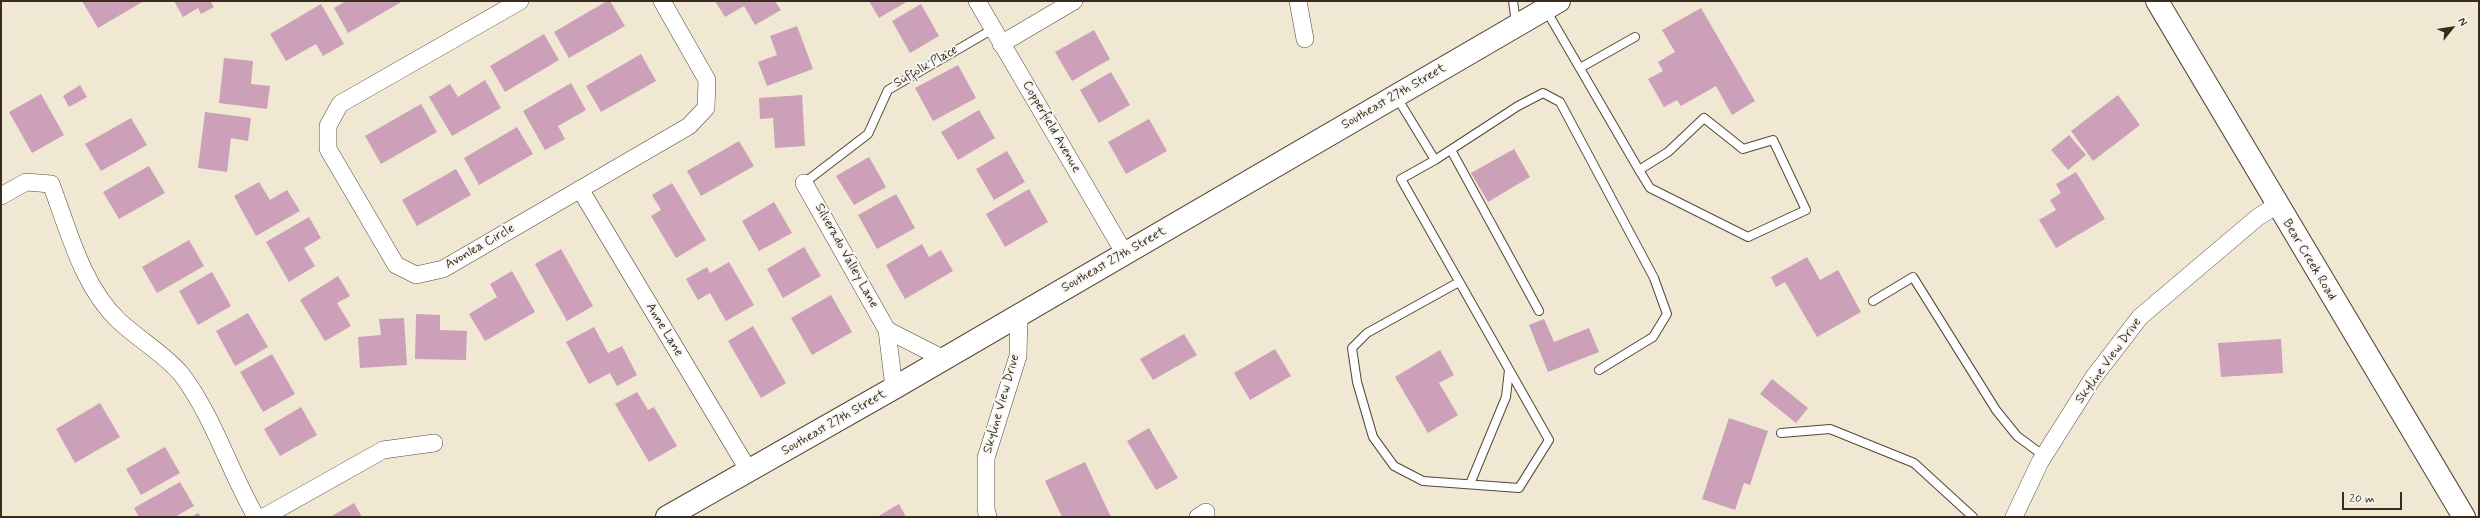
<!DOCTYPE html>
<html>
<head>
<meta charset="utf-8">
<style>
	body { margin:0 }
	#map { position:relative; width:2480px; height:518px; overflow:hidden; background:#f0e8d2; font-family:Mynerve,sans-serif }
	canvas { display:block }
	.frame { position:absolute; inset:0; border:2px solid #3b2a1e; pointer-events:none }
	.north { position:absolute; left:2432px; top:8px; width:40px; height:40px; -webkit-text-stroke:3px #f6f6f2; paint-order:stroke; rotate:60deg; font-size:11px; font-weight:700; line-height:16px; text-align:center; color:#3b2a1e }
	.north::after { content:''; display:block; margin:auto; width:14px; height:18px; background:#3b2a1e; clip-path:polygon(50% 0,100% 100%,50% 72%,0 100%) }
	.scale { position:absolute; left:2342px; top:492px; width:60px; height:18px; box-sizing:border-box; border:2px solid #3b2a1e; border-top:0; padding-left:5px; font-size:12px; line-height:14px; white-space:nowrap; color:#3b2a1e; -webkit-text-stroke:3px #f6f6f2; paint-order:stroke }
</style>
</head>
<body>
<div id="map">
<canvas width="2480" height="518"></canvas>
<div class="frame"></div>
<div class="north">N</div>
<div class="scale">20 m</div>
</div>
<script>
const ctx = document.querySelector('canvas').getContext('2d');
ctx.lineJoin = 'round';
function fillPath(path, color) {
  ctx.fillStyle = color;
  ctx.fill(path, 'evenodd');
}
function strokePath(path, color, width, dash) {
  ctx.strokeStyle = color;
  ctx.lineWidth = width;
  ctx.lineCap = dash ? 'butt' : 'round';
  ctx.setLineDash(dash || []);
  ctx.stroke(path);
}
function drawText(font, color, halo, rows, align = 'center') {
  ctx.font = font + ' Mynerve,sans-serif';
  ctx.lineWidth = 4;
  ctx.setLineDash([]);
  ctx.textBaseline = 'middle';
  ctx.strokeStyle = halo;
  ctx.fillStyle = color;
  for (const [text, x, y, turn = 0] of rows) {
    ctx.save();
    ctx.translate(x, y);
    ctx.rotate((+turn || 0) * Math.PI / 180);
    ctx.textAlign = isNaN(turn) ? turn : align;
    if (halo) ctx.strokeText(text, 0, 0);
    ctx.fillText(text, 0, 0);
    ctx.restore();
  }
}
fillPath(new Path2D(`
	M82 1H144L98 28Z
	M174 1H210L214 7 201 14 198 8 183 17Z
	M346 1H403L348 33 334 8Z
	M607 1H610L625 26 569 58 554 32Z
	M715 1H775L781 10 755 25 744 6 725 17Z
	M869 1H908L879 18Z
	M321 4 344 44 323 56 316 44 286 61 270 34Z
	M921 4 939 36 910 53 892 21Z
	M1701 8 1755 101 1732 115 1716 86 1681 106 1677 100 1664 107 1648 79 1663 71 1658 62 1675 52 1662 30Z
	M797 26 813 69 767 86 758 62 777 55 770 36Z
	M1094 30 1110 59 1072 81 1055 52Z
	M544 34 559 60 505 92 490 66Z
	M641 54 656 81 601 112 586 86Z
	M224 58 253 61 251 84 270 86 267 109 219 103Z
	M958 65 976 98 933 121 915 88Z
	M1111 72 1130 105 1099 123 1080 90Z
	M485 80 501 108 452 136 429 97 450 84 458 97Z
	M571 83 586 110 558 126 565 139 545 150 523 111Z
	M80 85 87 97 69 107 63 96Z
	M41 94 64 135 32 153 9 112Z
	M802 95 805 146 775 148 773 118 760 119 759 98Z
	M2118 95 2140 125 2093 161 2071 131Z
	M421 104 437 132 381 164 365 136Z
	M979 110 995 138 958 160 941 132Z
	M205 112 251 118 248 141 231 138 227 172 198 168Z
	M131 118 147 145 101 171 85 144Z
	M1149 119 1167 151 1126 174 1108 142Z
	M517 127 533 154 479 185 464 158Z
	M2069 135 2086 155 2068 170 2051 150Z
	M739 141 754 166 701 196 687 171Z
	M1514 149 1530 177 1488 202 1471 173Z
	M1007 151 1025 182 994 200 976 169Z
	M869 157 886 187 854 205 836 176Z
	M149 166 165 193 119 219 103 192Z
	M456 169 471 195 417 226 402 200Z
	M2076 172 2105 219 2056 248 2039 220 2056 210 2050 200 2061 193 2056 184Z
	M259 182 270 200 287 190 300 211 256 236 234 196Z
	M672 183 706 240 676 258 651 216 661 210 652 195Z
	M1029 189 1048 222 1005 247 986 214Z
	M896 194 915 228 877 249 858 215Z
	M774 202 792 233 759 251 742 221Z
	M309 217 321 238 304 248 315 266 289 282 266 242Z
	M189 240 204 266 157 293 142 267Z
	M922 244 929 257 941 250 953 271 905 299 886 265Z
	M804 247 821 276 783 298 767 269Z
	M561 249 593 306 567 321 535 264Z
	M1807 257 1820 280 1838 270 1861 312 1817 337 1785 282 1776 287 1771 277Z
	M729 262 754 305 726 321 710 293 698 300 686 279 707 267 710 273Z
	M512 271 535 312 485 341 469 314 497 297 490 284Z
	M212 272 231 306 198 325 179 291Z
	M338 276 350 296 337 303 351 326 325 341 300 300Z
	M831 295 852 332 812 355 791 318Z
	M248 313 268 347 235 366 216 331Z
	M416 314 440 315V330L467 331 466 360 415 359Z
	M404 318 407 365 360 368 358 337 381 335 379 319Z
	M1544 319 1554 342 1589 328 1599 352 1548 372 1529 325Z
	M753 326 786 383 761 398 728 341Z
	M594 327 608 353 622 346 637 375 617 386 610 373 589 384 566 342Z
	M1184 334 1197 355 1153 380 1140 359Z
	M2281 339 2283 373 2221 377 2218 343Z
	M1275 349 1291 376 1250 400 1234 373Z
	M1440 350 1454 375 1439 383 1458 415 1428 433 1395 377Z
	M272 354 295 394 263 412 240 372Z
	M1772 379 1808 408 1796 423 1760 394Z
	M637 392 648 410 654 407 677 446 649 462 615 404Z
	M100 403 120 437 75 463 56 429Z
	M301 407 317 435 280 456 264 429Z
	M1729 418 1768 431 1750 485 1744 483 1735 510 1702 499Z
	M1149 428 1178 478 1156 490 1127 441Z
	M165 447 180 473 141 495 126 469Z
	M1085 462 1111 517H1062L1045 481Z
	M180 482 194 506 175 517H139L134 508Z
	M354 503 362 517H330Z
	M899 504 906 517H877Z
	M198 513 201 517H191Z`), '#cca0b8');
const lane = new Path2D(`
	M1513 1 1516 23
	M1546 10 1639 170 1650 188 1748 237 1806 210 1773 140 1743 149 1704 118 1668 152 1639 170
	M1580 68 1635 37
	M1396 96 1435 160 1518 106 1543 93 1560 102 1654 278 1667 314 1653 337 1599 370
	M1451 150 1539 311
	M1435 160 1401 179C1450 266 1500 353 1549 440L1519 488 1423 481 1394 466 1373 437 1357 382 1352 348 1367 333 1459 282
	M804 183 868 134 888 90 993 29
	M1873 301 1913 277 1996 410 2017 436 2044 456
	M1781 433 1830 429 1914 463 1973 517
	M1470 484 1506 397 1509 370`);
const street = new Path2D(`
	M520 1 340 104 328 126V149L396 265 416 275 443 269 689 126 706 108 707 80 662 1
	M977 1 1125 254
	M1298 1 1305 39
	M1001 44 1074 1
	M804 183 887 330 894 388
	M580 189 749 471
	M1 196 26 182 51 184C69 231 82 286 119 321 137 338 167 356 182 375 214 418 229 470 256 517
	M887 330 944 359
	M264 517 383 450 434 443
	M988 517 986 509V458L1018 356 1019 315
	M1198 517 1206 512
	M2014 517 2040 462 2093 378 2140 317 2258 217 2277 205`);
const secondary = new Path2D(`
	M2157 1 2464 517`);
const primary = new Path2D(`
	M667 517 894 388 1559 1`);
strokePath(lane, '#564639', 10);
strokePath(street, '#564639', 18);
strokePath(secondary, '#564639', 24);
strokePath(primary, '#564639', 24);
strokePath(lane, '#fff', 8);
strokePath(street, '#fff', 17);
strokePath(secondary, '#fff', 22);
strokePath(primary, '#fff', 22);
drawText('13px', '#3b2a1e', '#f6f6f2', [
	["Suffolk Place",926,67,-30],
	["Southeast 27th Street",1394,97,-30],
	["Copperfield Avenue",1051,127,60],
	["Avonlea Circle",480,247,-30],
	["Silverado Valley Lane",846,256,61],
	["Southeast 27th Street",1114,260,-30],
	["Bear Creek Road",2309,260,59],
	["Anne Lane",664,330,59],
	["Skyline View Drive",2109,361,-54],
	["Skyline View Drive",1002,404,-74],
	["Southeast 27th Street",834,423,-30]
]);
</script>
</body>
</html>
